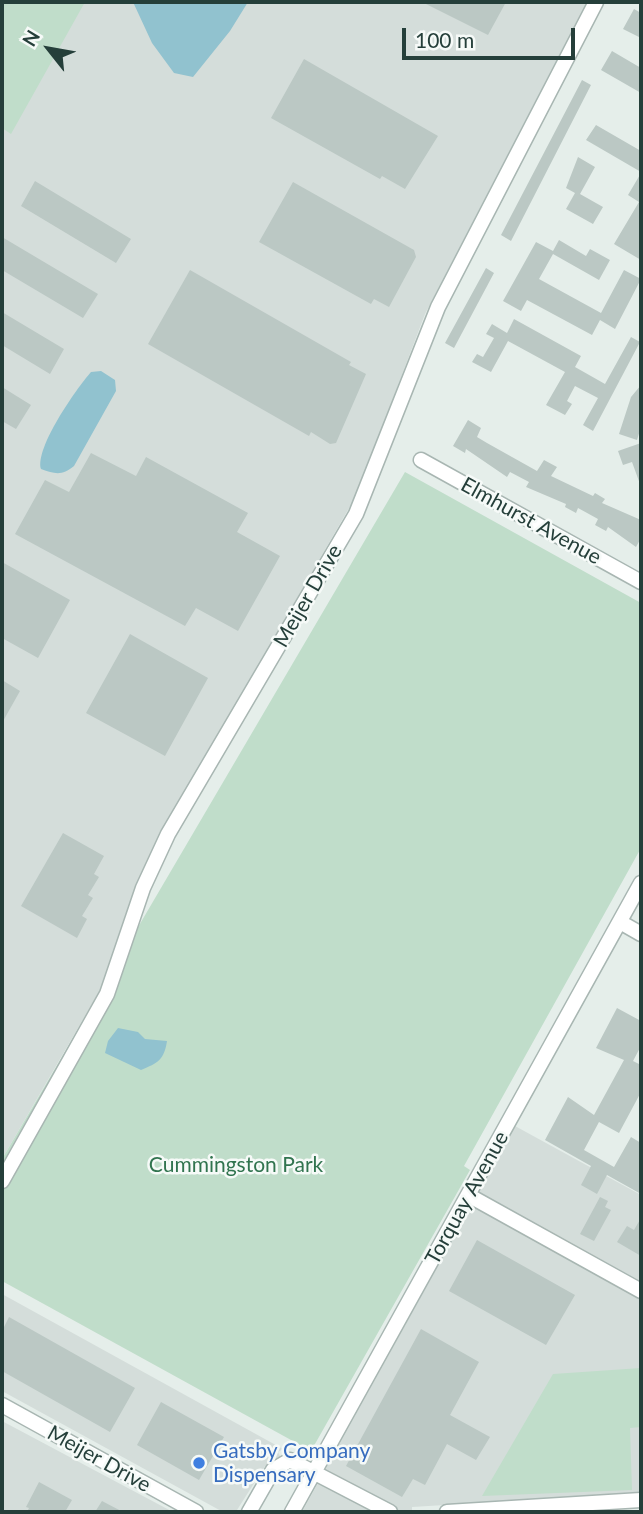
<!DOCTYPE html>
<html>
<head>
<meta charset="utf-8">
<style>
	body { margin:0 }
	#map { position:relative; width:643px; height:1514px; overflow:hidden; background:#e5eeea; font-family:Lato,sans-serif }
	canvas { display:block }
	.frame { position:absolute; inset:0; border:4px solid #253f3a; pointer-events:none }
	.north { position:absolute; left:14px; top:14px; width:70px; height:70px; -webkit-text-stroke:5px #f6faf8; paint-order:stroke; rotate:301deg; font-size:19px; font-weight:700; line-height:28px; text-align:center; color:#253f3a }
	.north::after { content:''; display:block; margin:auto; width:24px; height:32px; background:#253f3a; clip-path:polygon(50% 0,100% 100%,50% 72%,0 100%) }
	.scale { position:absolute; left:402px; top:28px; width:173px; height:32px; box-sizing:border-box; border:4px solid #253f3a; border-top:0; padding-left:9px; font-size:21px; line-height:24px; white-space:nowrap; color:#253f3a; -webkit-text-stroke:5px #f6faf8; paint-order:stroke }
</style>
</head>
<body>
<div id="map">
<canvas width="643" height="1514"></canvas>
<div class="frame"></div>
<div class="north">N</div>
<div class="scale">100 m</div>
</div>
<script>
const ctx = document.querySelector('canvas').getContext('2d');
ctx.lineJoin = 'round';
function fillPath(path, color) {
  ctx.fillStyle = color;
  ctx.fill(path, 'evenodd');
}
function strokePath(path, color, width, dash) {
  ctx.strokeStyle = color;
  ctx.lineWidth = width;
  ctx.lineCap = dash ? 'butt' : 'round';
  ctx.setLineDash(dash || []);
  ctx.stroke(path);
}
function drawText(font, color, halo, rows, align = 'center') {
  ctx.font = font + ' Lato,sans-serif';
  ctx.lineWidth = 5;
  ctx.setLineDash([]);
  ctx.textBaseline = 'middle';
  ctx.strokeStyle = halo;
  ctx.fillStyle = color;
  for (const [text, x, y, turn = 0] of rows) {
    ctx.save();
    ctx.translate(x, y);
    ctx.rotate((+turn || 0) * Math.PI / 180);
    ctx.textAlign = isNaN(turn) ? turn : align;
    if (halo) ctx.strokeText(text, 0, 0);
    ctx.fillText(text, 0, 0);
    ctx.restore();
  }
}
fillPath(new Path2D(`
	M2 2H587L425 314 356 496 152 850 129 905 103 985 2 1159Z
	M515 1126 641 1195V1493L412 1507V1512H302Z
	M2 1294 283 1449 278 1452 283 1462 265 1466 237 1510 223 1512 2 1391Z
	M2 1421 173 1512H2Z`), '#d4ddda');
fillPath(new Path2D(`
	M2 2H85L11 134 2 128Z
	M405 472 641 603V848L464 1166 470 1170 311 1451 2 1281V1159Z
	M641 1368V1427L630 1428 632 1490 482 1496 553 1374Z`), '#c0ddca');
fillPath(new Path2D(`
	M133 2H248L230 31 193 77 174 73 152 43Z
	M101 371 115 380 116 391 74 466C62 476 55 474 41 469 35 448 76 389 91 372Z
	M118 1028 138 1032 145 1039 167 1041C164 1060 158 1063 141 1070L105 1053 108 1041Z`), '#91c2cf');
fillPath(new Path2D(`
	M422 2H506L488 35Z
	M634 9 641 13V38L623 29Z
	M612 51 641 68V93L601 70Z
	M304 59 438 136 405 189 382 176 380 179 271 118Z
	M582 80 591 85 511 241 501 235Z
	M596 125 641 151V172L586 140Z
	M578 157 595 167 580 194 603 207 593 224 566 209 575 193 566 188Z
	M641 173V260L614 244 639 202 628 195Z
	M35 181 131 239 116 263 21 206Z
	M293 182 414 250 416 257 389 307 374 299 371 304 259 242Z
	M2 237 98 294 83 318 2 270Z
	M559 240 586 256 590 249 610 260 599 280 553 254 539 279 601 313 624 270 641 279 615 329 600 320 592 335 527 300 521 311 503 301 536 242 553 251Z
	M486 268 494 273 454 348 445 343Z
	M190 270 351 362 349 365 366 374 336 443 330 444 311 432 309 436 148 344Z
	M2 312 64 349 50 374 2 345Z
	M514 319 581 356 575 367 605 384 631 337 640 342 593 431 583 425 598 398 575 386 567 401 572 404 565 415 546 405 565 372 508 341 491 372 472 362 477 354 483 357 494 338 486 334 492 324 507 333Z
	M641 385V427L637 440 619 434 631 397Z
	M2 387 31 405 16 429 2 421Z
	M468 420 481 428 477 437 487 443 537 471 544 460 557 467 551 476 593 496 595 493 605 499 602 503 641 520V538L636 547 608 527 606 531 595 525 598 519 578 508 576 513 565 507 566 504 526 487 529 482 510 472 507 477 466 449 465 453 453 446Z
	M641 443V484H640L632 462 623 465 618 451Z
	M91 453 136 476 146 457 248 513 237 532 280 556 238 631 196 608 185 626 15 534 45 480 69 492Z
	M2 562 70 600 38 658 2 638Z
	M130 634 208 678 165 756 86 713Z
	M2 680 20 691 2 723Z
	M63 833 104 856 94 874 99 877 88 895 93 898 82 916 87 919 77 938 21 906Z
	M617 1008 641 1021V1046L633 1061 641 1065V1092L619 1133 599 1122 584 1150 614 1167 631 1137 641 1143V1194L607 1175 597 1194 581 1185 591 1166 545 1140 568 1097 594 1115 624 1060 596 1048Z
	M600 1197 608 1201 605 1207 611 1210 594 1241 580 1234Z
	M641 1218V1256L617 1242 627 1226 634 1230Z
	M477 1240 575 1295 546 1345 449 1291Z
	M9 1317 135 1388 110 1432 2 1371V1331Z
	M421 1329 479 1362 450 1415 490 1437 476 1460 447 1444 425 1485 413 1479 402 1497 346 1466Z
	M161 1402 224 1437 199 1480 137 1445Z
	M39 1482 72 1500 65 1512H27L29 1508 26 1507Z
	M102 1501 123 1512H95Z`), '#bbc8c4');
const street = new Path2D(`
	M421 460 641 582
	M620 922 641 934
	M2 1181 107 994 143 888 168 834 356 514 438 307 596 2
	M468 1195 641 1291
	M2 1405 196 1512
	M249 1512 273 1470 290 1460 390 1512
	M292 1512 641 883
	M447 1512 641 1500`);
strokePath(street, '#a8b6b2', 17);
strokePath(street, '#fff', 14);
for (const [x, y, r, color] of [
	[199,1463,7,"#3f7fe0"]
]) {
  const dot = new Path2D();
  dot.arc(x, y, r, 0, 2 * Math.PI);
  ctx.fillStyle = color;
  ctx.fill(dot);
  strokePath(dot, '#f6faf8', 2.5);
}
drawText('21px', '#253f3a', '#f6faf8', [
	["Elmhurst Avenue",531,521,29],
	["Meijer Drive",308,596,-60],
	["Torquay Avenue",467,1198,-61],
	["Meijer Drive",99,1459,29]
]);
drawText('21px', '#31744f', '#f6faf8', [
	["Cummingston Park",236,1165]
]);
drawText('21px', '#366cbe', '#f6faf8', [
	["Gatsby Company",213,1451],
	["Dispensary",213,1475]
], 'left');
</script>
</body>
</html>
